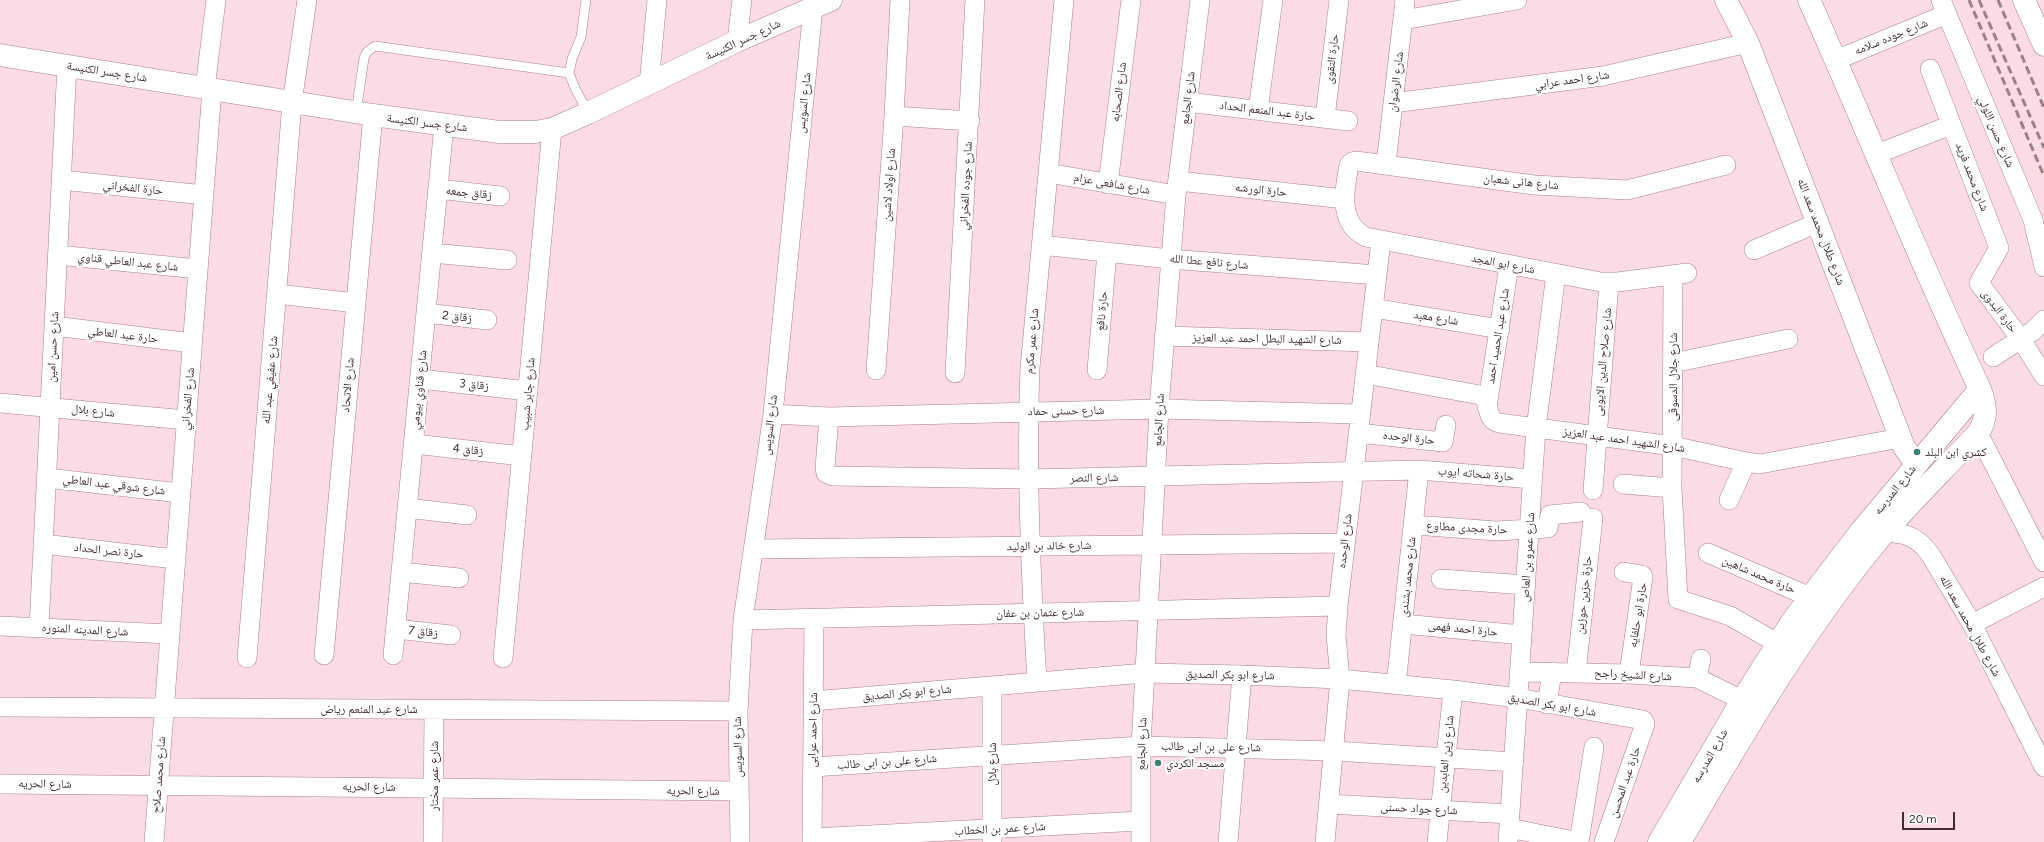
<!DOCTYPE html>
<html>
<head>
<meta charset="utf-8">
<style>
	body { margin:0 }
	#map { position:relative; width:2044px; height:842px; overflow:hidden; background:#fbdce4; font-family:Figtree,sans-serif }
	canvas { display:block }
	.scale { position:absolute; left:1902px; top:812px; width:53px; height:18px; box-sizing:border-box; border:2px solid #402c32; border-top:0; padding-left:5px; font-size:12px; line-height:14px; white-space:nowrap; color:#402c32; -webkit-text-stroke:3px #fff; paint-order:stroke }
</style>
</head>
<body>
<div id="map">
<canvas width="2044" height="842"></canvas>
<div class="scale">20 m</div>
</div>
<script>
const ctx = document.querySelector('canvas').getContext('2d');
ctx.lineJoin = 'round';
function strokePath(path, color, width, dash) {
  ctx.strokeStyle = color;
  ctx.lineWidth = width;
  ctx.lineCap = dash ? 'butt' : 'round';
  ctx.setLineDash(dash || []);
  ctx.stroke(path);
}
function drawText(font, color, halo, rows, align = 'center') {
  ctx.font = font + ' Figtree,"Noto Naskh Arabic",sans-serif';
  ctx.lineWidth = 4;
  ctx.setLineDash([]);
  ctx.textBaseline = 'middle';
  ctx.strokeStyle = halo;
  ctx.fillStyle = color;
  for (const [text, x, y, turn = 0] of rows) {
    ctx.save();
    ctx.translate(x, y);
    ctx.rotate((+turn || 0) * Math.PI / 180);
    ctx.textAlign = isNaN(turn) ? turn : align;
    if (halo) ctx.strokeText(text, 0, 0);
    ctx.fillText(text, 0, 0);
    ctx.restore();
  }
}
const lane = new Path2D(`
	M586 0 581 37 572 59 569 73 574 86 588 113
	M356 113 364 58 367 52 375 46 569 73`);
const street = new Path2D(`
	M1941 0 2033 220 2044 267
	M1403 20 1517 0
	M737 41 742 0
	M1836 60 1947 14
	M1930 69 1999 248 1979 283 2020 338 2044 376
	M649 84 657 0
	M205 88 216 0
	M1187 102 1348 121
	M1393 103 1603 76 1748 43
	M1258 110 1273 0
	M894 116 970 121
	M1325 118 1339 0
	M1877 154 1951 125
	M1386 164 1405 0
	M1048 173 1176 195
	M62 180 204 195
	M1178 181 1345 199
	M1108 184 1131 0
	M438 189 500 196
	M1041 245 1170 259 1377 275
	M1754 250 1817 223
	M432 253 507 260
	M58 255 198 269
	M1687 273 1618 282H1601L1366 237C1338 223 1344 191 1349 165L1352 162 1356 161 1534 185 1627 190 1726 165
	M1673 275 1672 488 1678 599 1730 616 1777 643
	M277 294 356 303
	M1373 308 1500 329
	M426 313 487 320
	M54 326 192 343
	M1164 336 1369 342
	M1993 357 2033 331 2044 320
	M1673 363 1788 339
	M876 370 894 116 900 0
	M1097 370 1107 252
	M955 373 975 0
	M1365 374 1480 395C1493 402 1483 418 1499 423L1673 446 1746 462 1760 464 1900 438
	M420 379 528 391
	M0 403 186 420
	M1487 407 1509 265
	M773 414 829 417 1159 409 1360 414
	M829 417 825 468 826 473 833 476 1029 479 1419 470 1532 479
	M1358 433 1443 442 1446 425
	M1978 433 2044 562
	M414 444 522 456
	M47 478 180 493
	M1623 484 1672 488
	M1593 490 1609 283
	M1729 500 1746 462
	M407 508 467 515
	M1414 525 1497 531 1548 528 1550 515 1581 512
	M1873 532C1899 533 1913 531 1930 554L1972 624 2044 767
	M43 544 175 559
	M753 549 1345 543
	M1708 553 1810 597
	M401 572 459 578
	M1624 572 1642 575 1643 577 1629 674
	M1441 579 1526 585
	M743 620 1338 606
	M1403 624 1522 635
	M1972 624 2044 587
	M0 626 169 634
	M39 628 67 65
	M396 629 451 635
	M324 655 373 115
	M393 655 444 125
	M247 658 292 103 307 0
	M503 658 552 129
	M1520 672 1629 674 1697 678 1742 700
	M1576 673 1593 518
	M1697 678 1701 659
	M1037 682C1031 578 1026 473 1030 368L1064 0
	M1396 685 1419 470
	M813 701 1145 673 1242 675 1340 679 1453 690 1518 698 1643 720 1645 724 1604 842
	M1547 704 1552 672
	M0 707 738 711
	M813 767 1141 746 1334 751 1514 762
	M0 784 739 791
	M1329 804 1510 814
	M1509 828 1579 842
	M812 838 1141 821
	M992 841V686
	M154 842 212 89
	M433 842 434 710
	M740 842 738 711 743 620 773 414 813 8
	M812 842 814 619
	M1141 842V746L1159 409 1176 195 1200 0
	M1228 842 1242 675
	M1325 842 1340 679 1336 635 1338 606 1381 241
	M1437 842 1453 690
	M1508 842 1536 428 1556 274
	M1579 842 1594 747`);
const secondary = new Path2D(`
	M1726 0 1748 43 1904 447 1916 464
	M0 55 373 115 499 132H535L552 129 588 113 737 41 831 0
	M1659 842 1742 700 1793 620 1861 531 1980 389
	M1680 842C1740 740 1800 636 1875 544 1907 505 1944 470 1978 433 1988 418 1986 405 1980 389 1919 261 1867 129 1809 0`);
const highway = new Path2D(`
	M2024 0 2044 45`);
strokePath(lane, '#aa7c89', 10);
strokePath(street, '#aa7c89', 20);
strokePath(secondary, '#aa7c89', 23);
strokePath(highway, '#aa7c89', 23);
strokePath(lane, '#fff', 9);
strokePath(street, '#fff', 19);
strokePath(secondary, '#fff', 22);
strokePath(highway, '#fff', 22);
strokePath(new Path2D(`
	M1969 0 2044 176
	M1979 0 2044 148
	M1998 0 2044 108`), '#9a8188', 3, [8, 4]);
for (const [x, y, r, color] of [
	[1917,452,4,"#3d8175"],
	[1158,763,4,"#3d8175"]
]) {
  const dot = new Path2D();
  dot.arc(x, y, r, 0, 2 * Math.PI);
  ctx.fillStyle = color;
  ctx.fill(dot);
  strokePath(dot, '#fff', 1.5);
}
drawText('12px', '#402c32', '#fff', [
	["شارع جوده سلامه",1891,37,-22],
	["شارع جسر الكنيسة",743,40,-25],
	["حارة التقوى",1332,59,-83],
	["شارع جسر الكنيسة",107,72,9],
	["شارع احمد عرابي",1572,80,-8],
	["شارع الرضوان",1396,82,-83],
	["شارع الصحابه",1119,92,-83],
	["شارع الجامع",1188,98,-83],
	["شارع السويس",804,103,-84],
	["حارة عبد المنعم الحداد",1267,111,7],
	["شارع جسر الكنيسة",427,123,7],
	["شارع حسن اللولي",1996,132,67],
	["شارع محمد فريد",1972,177,69],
	["شارع هانى شعبان",1521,182,6],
	["شارع شافعى عزام",1112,184,10],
	["شارع اولاد لاشين",889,185,-86],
	["شارع جوده الفخراني",966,186,-87],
	["حارة الفخراني",133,188,6],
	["حارة الورشه",1261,190,6],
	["زقاق جمعه",469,193,6],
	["شارع طلال محمد سعد الله",1821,232,69],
	["شارع عبد العاطي قناوي",128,262,6],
	["شارع نافع عطا الله",1209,262,5],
	["شارع ابو المجد",1503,264,11],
	["حارة نافع",1102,311,-85],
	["حارة البدوى",1999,311,53],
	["زقاق 2",457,317,6],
	["شارع معبد",1436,318,9],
	["حارة عبد العاطي",123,335,7],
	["شارع عبد الحميد احمد",1498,336,-81],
	["شارع الشهيد البطل احمد عبد العزيز",1267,339,1],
	["شارع عمر مكرم",1032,341,-85],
	["شارع حسن امين",53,347,-87],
	["شارع صلاح الدين الايوبى",1603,362,-85],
	["شارع جلال الدسوقى",1673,377,-90],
	["شارع عفيفي عبد الله",270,380,-85],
	["شارع الاتحاد",348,385,-85],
	["زقاق 3",474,385,6],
	["شارع قناوي بيومي",419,390,-84],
	["شارع جابر شبيب",528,394,-85],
	["شارع الفخراني",188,399,-85],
	["شارع بلال",93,411,6],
	["شارع حسنى حماد",1066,411,-1],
	["شارع الجامع",1159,420,-87],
	["شارع السويس",770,425,-83],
	["حارة الوحده",1409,438,6],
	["شارع الشهيد احمد عبد العزيز",1624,440,8],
	["زقاق 4",468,450,6],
	["حارة شحاته ايوب",1476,474,5],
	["شارع النصر",1094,478,-1],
	["شارع شوقي عبد العاطي",114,485,7],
	["شارع المدرسه",1895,490,-51],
	["حارة مجدى مطاوع",1467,528,3],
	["شارع الوحده",1345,541,-83],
	["شارع خالد بن الوليد",1049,546,-1],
	["حارة نصر الحداد",109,551,6],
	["شارع عمرو بن العاص",1528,557,-86],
	["حارة محمد شاهين",1759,575,23],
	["شارع محمد بشندى",1408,577,-84],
	["حارة حزين حوزين",1584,595,-84],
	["شارع عثمان بن عفان",1040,613,-1],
	["حارة ابو حلفايه",1638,615,-81],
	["شارع طلال محمد سعد الله",1970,626,61],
	["حارة احمد فهمى",1463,629,6],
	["شارع المدينه المنوره",85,630,3],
	["زقاق 7",423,632,6],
	["شارع ابو بكر الصديق",1230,675,1],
	["شارع الشيخ راجح",1633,675,3],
	["شارع ابو بكر الصديق",907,693,-5],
	["شارع ابو بكر الصديق",1552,705,10],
	["شارع عبد المنعم رياض",369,709],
	["شارع احمد عرابى",813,730,-89],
	["شارع الجامع",1142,744,-88],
	["شارع السويس",738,747,-91],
	["شارع على بن ابى طالب",1211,747,1],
	["شارع زين العابدين",1446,754,-84],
	["شارع المدرسه",1710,756,-60],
	["شارع على بن ابى طالب",887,762,-4],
	["شارع بلال",992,764,-90],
	["شارع محمد صلاح",159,775,-86],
	["شارع عمر مختار",434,776,-90],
	["حارة عبد المحسن",1625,782,-71],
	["شارع الحريه",45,784,1],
	["شارع الحريه",369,787,1],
	["شارع الحريه",693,791,1],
	["شارع جواد حسنى",1419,809,3],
	["شارع عمر بن الخطاب",1000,829,-3]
]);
drawText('12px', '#402c32', '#fff', [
	["كشري ابن البلد",1925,452],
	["مسجد الكردي",1166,763]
], 'left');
</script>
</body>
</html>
